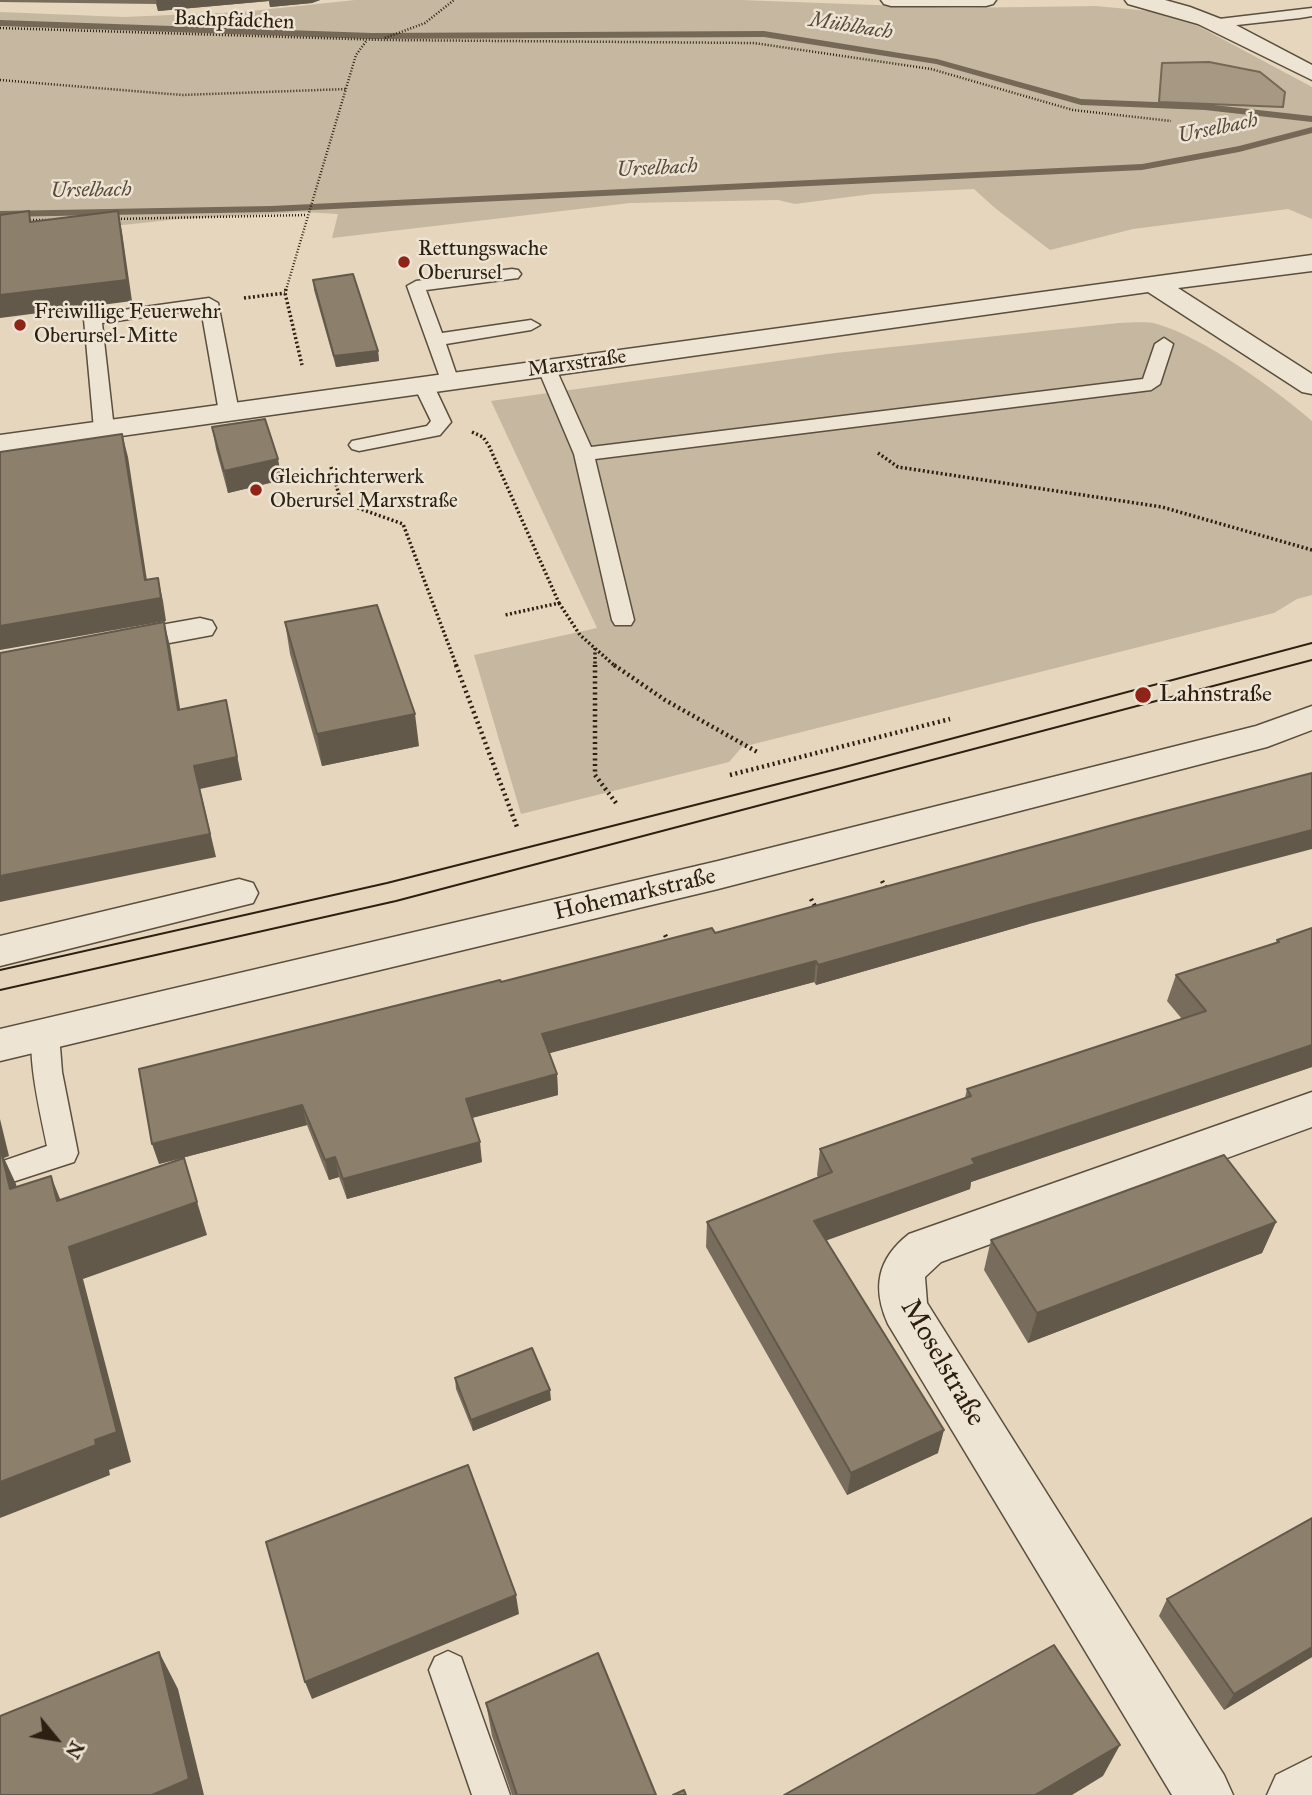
<!DOCTYPE html>
<html>
<head>
<meta charset="utf-8">
<style>
	body { margin:0 }
	#map { position:relative; width:1312px; height:1795px; overflow:hidden; background:#e5d6bd; font-family:"IM FELL Great Primer",serif }
	canvas { display:block }
	.north { position:absolute; left:21px; top:1704px; width:70px; height:70px; -webkit-text-stroke:5px #eee4d4; paint-order:stroke; rotate:120deg; font-size:19px; font-weight:700; line-height:28px; text-align:center; color:#2c2012 }
	.north::after { content:''; display:block; margin:auto; width:24px; height:32px; background:#2c2012; clip-path:polygon(50% 0,100% 100%,50% 72%,0 100%) }
</style>
</head>
<body>
<div id="map">
<canvas width="1312" height="1795"></canvas>
<div class="north">N</div>
</div>
<script>
const ctx = document.querySelector('canvas').getContext('2d');
ctx.lineJoin = 'round';
function fillPath(path, color) {
  ctx.fillStyle = color;
  ctx.fill(path, 'evenodd');
}
function strokePath(path, color, width, dash) {
  ctx.strokeStyle = color;
  ctx.lineWidth = width;
  ctx.lineCap = dash ? 'butt' : 'round';
  ctx.setLineDash(dash || []);
  ctx.stroke(path);
}
function drawText(font, color, halo, rows, align = 'center') {
  ctx.font = font + ' "IM FELL Great Primer",serif';
  ctx.lineWidth = 5;
  ctx.setLineDash([]);
  ctx.textBaseline = 'middle';
  ctx.strokeStyle = halo;
  ctx.fillStyle = color;
  for (const [text, x, y, turn = 0] of rows) {
    ctx.save();
    ctx.translate(x, y);
    ctx.rotate((+turn || 0) * Math.PI / 180);
    ctx.textAlign = isNaN(turn) ? turn : align;
    if (halo) ctx.strokeText(text, 0, 0);
    ctx.fillText(text, 0, 0);
    ctx.restore();
  }
}
fillPath(new Path2D(`
	M355 0H740L957 8 1096 6 1149 11 1198 26 1312 87V219L1288 209 1133 229 1050 250 995 208 974 189 872 194 795 204 778 200 630 203 332 238 338 214 303 212 179 219 76 230 0 225V12L124 17 242 12Z
	M1119 323C1131 323 1145 321 1157 324 1203 337 1275 389 1312 421V595L1297 599 1274 613 742 747 729 762 521 814 474 655 597 628 491 401 835 353Z`), '#c6b7a0');
const water = new Path2D(`
	M1209 62 1260 72 1285 92 1283 107 1159 102 1162 63Z`);
fillPath(water, '#a69883');
strokePath(water, '#756856', 2);
fillPath(new Path2D(`
	M0 20 372 33 764 31 937 59 1081 99 1205 104 1312 116V122L1205 110 1081 105 936 64 764 37 372 39 0 26Z
	M1312 127V133L1239 152 1142 170 271 212 0 217V211L271 206 1142 164 1239 146Z`), '#756856');
const service = new Path2D(`
	M1312 8V16L1300 18 1219 27 1212 23 1219 19Z
	M512 269 518 270 521 274 518 278 426 290 442 333 531 320 540 325 531 330 446 344 459 382 450 388 443 386 407 286 416 281Z
	M209 298 218 303 239 412 236 416 229 418 219 412 201 309 102 323 114 429 104 435 97 433 94 429 84 319 87 315Z
	M1164 338 1173 344 1160 384 1151 390 595 459 634 620 631 625H615L612 620 574 454 538 369 547 363 556 369 591 447 1143 379 1155 344Z
	M424 380 434 386 451 422 440 435 359 451 352 449 349 445 352 441 427 426 431 421 414 386Z
	M45 1023 55 1026 59 1034 62 1072 78 1153 74 1162 0 1186V1162L47 1146C42 1120 24 1047 35 1026Z
	M448 1651 461 1657 510 1795H472L429 1670 435 1657Z`);
const minor = new Path2D(`
	M881 0H996L993 4 986 6H891L884 4Z
	M1125 0H1165L1190 7 1234 24 1312 65V80L1198 24 1128 4Z
	M1312 255V271L1178 288 1312 374V394L1302 392 1148 292 0 453V435Z
	M200 618 212 621 216 628 212 635 116 653 104 650 99 643 104 636 116 633Z
	M239 879 253 883 258 893 253 903 0 966V936Z
	M1312 1092V1127L941 1262 925 1277 927 1303 1224 1775 1233 1795H1172L888 1324C872 1288 877 1259 909 1234Z
	M1312 1757V1795H1267L1276 1775Z`);
const tertiary = new Path2D(`
	M1312 706V730L1267 747 718 889 0 1061V1029L718 861 1256 726Z`);
strokePath(service, '#5a4e3d', 3);
strokePath(minor, '#5a4e3d', 3);
strokePath(tertiary, '#5a4e3d', 3);
strokePath(new Path2D(`
	M0 28 383 40 754 43 931 69 1073 110 1171 121
	M385 38 425 23 454 0
	M0 80 182 95 347 89
	M115 219 306 215
	M27 220H50
	M286 290 356 55 367 40`), '#2c2012', 2.5, [1, 2]);
strokePath(new Path2D(`
	M286 289 285 293 302 365
	M244 298 285 293
	M472 432 483 437 489 446 559 603 505 615
	M878 453 898 467 1162 507 1312 550
	M331 467 341 502 403 524 457 667
	M559 603 580 635 616 667
	M595 648V667`), '#2c2012', 3.5, [2, 2.5]);
strokePath(new Path2D(`
	M456 665 517 827
	M595 665V775L616 803
	M614 665 665 700 759 753
	M730 775 950 719
	M882 881 887 890
	M811 899 817 910
	M665 935 670 944`), '#2c2012', 4.5, [2, 3.5]);
fillPath(service, '#eee4d4');
fillPath(minor, '#eee4d4');
fillPath(tertiary, '#eee4d4');
strokePath(new Path2D(`
	M0 970 387 883 841 768 1312 643
	M0 990 396 901 1312 660`), '#2c2012', 2);
fillPath(new Path2D(`
	M0 0H320L312 3 270 7 269 1 158 11 156 4 0 2Z
	M313 280 378 351 379 361 336 367 314 290Z
	M212 427 282 480 228 493 216 449Z
	M285 622 419 746 322 766 290 654Z
	M1029 924 816 985 814 982 549 1053 557 1074 558 1095 472 1118 482 1162 347 1199 339 1177 329 1180 307 1125 159 1164 501 982 715 933Z
	M1312 928V1067L971 1182 970 1189 826 1240 938 1453 847 1495 706 1247 707 1222 818 1177 817 1175 820 1149 965 1098 967 1089 1182 1019 1167 1001 1176 975 1276 943 1277 940Z
	M1276 1222 1262 1253 1028 1343 984 1270 991 1240Z
	M455 1378 551 1400 473 1431 456 1389Z
	M1167 1599 1312 1657 1224 1710 1159 1616Z
	M486 1703 656 1795H512L492 1736Z`), '#786d5c');
fillPath(new Path2D(`
	M156 0H268L269 1 158 11Z
	M269 0H320L312 3 270 7Z
	M118 211 122 232 132 301 0 318V295Z
	M378 351 379 361 336 367 334 356Z
	M122 434 128 457 150 600 158 578 163 601 166 621 0 650V626L145 580Z
	M278 459 282 480 228 493 224 471Z
	M164 622 170 646 184 733 178 710Z
	M226 700 242 780 200 789 216 857 0 902V876L194 766Z
	M415 714 419 746 322 766 317 734Z
	M1312 830V849L1029 924 816 985 818 965 1033 904Z
	M816 961 814 982 543 1055 542 1034Z
	M1312 1045V1067L971 1182 970 1189 811 1246 814 1221 972 1159Z
	M557 1074 558 1095 468 1119 466 1099Z
	M302 1105 307 1125 159 1164 152 1144Z
	M0 1119 9 1156 4 1158 16 1184 25 1222 10 1189 0 1160Z
	M480 1142 482 1162 347 1199 343 1179Z
	M335 1157 339 1177 329 1180 325 1160Z
	M184 1158 207 1235 83 1279 131 1462 109 1470 110 1475 0 1518V1482L69 1247Z
	M51 1176 64 1209 57 1201Z
	M1276 1222 1262 1253 1028 1343 1037 1313Z
	M550 1390 551 1400 473 1431 471 1420Z
	M944 1430 938 1453 847 1495 851 1473Z
	M516 1595 519 1614 312 1699 305 1682Z
	M1312 1647V1657L1224 1710 1234 1694Z
	M159 1652 178 1689 204 1795H152Z
	M1120 1745 1103 1776 1072 1795H1035Z`), '#62594b');
const building = new Path2D(`
	M29 211 30 222 118 211 127 280 0 295V215Z
	M353 274 378 351 334 356 313 280Z
	M265 419 278 459 224 471 212 427Z
	M122 434 145 580 158 578 161 598 0 626V452Z
	M377 605 415 714 317 734 285 622Z
	M164 622 178 710 226 700 237 757 194 766 210 834 0 876V653Z
	M1312 773V830L1033 904 818 965 816 961 542 1034 557 1074 466 1099 480 1142 343 1179 335 1157 325 1160 302 1105 152 1144 139 1069 500 980 501 982 712 928 715 933 1135 819Z
	M1312 928V1045L972 1159 975 1164 814 1221 944 1430 851 1473 707 1222 832 1172 820 1149 971 1096 967 1089 1206 1011 1176 975 1279 942 1277 940Z
	M0 1151H1L10 1189 51 1176 57 1201 184 1158 197 1202 69 1247 117 1432 95 1440 96 1445 0 1482Z
	M1224 1155 1276 1222 1037 1313 991 1240Z
	M532 1348 550 1390 471 1420 455 1378Z
	M468 1465 516 1595 305 1682 266 1542Z
	M1312 1518V1647L1234 1694 1167 1599Z
	M1054 1645 1120 1745 1035 1795H784Z
	M159 1652 189 1779 152 1795H0V1716Z
	M598 1653 656 1795H517L486 1703Z
	M684 1790 686 1795H673Z`);
fillPath(building, '#8c7f6b');
strokePath(building, '#62594b', 2);
for (const [x, y, r, color] of [
	[404,262,7,"#8f2418"],
	[20,325,7,"#8f2418"],
	[256,490,7,"#8f2418"],
	[1143,695,9,"#8f2418"]
]) {
  const dot = new Path2D();
  dot.arc(x, y, r, 0, 2 * Math.PI);
  ctx.fillStyle = color;
  ctx.fill(dot);
  strokePath(dot, '#eee4d4', 2.5);
}
drawText('21px', '#2c2012', '#eee4d4', [
	["Bachpfädchen",234,21,2],
	["Marxstraße",577,364,-8]
]);
drawText('italic 21px', '#574a3a', '#eee4d4', [
	["Mühlbach",851,27,9],
	["Urselbach",1218,129,-12],
	["Urselbach",657,169,-3],
	["Urselbach",91,191,-1]
]);
drawText('21px', '#2c2012', '#eee4d4', [
	["Rettungswache",418,250],
	["Oberursel",418,274],
	["Freiwillige Feuerwehr",34,313],
	["Oberursel-Mitte",34,337],
	["Gleichrichterwerk",270,478],
	["Oberursel Marxstraße",270,502]
], 'left');
drawText('24px', '#2c2012', '#eee4d4', [
	["Lahnstraße",1159,695]
], 'left');
drawText('24px', '#2c2012', '#eee4d4', [
	["Hohemarkstraße",635,895,-13]
]);
drawText('28px', '#2c2012', '#eee4d4', [
	["Moselstraße",942,1363,60]
]);
</script>
</body>
</html>
